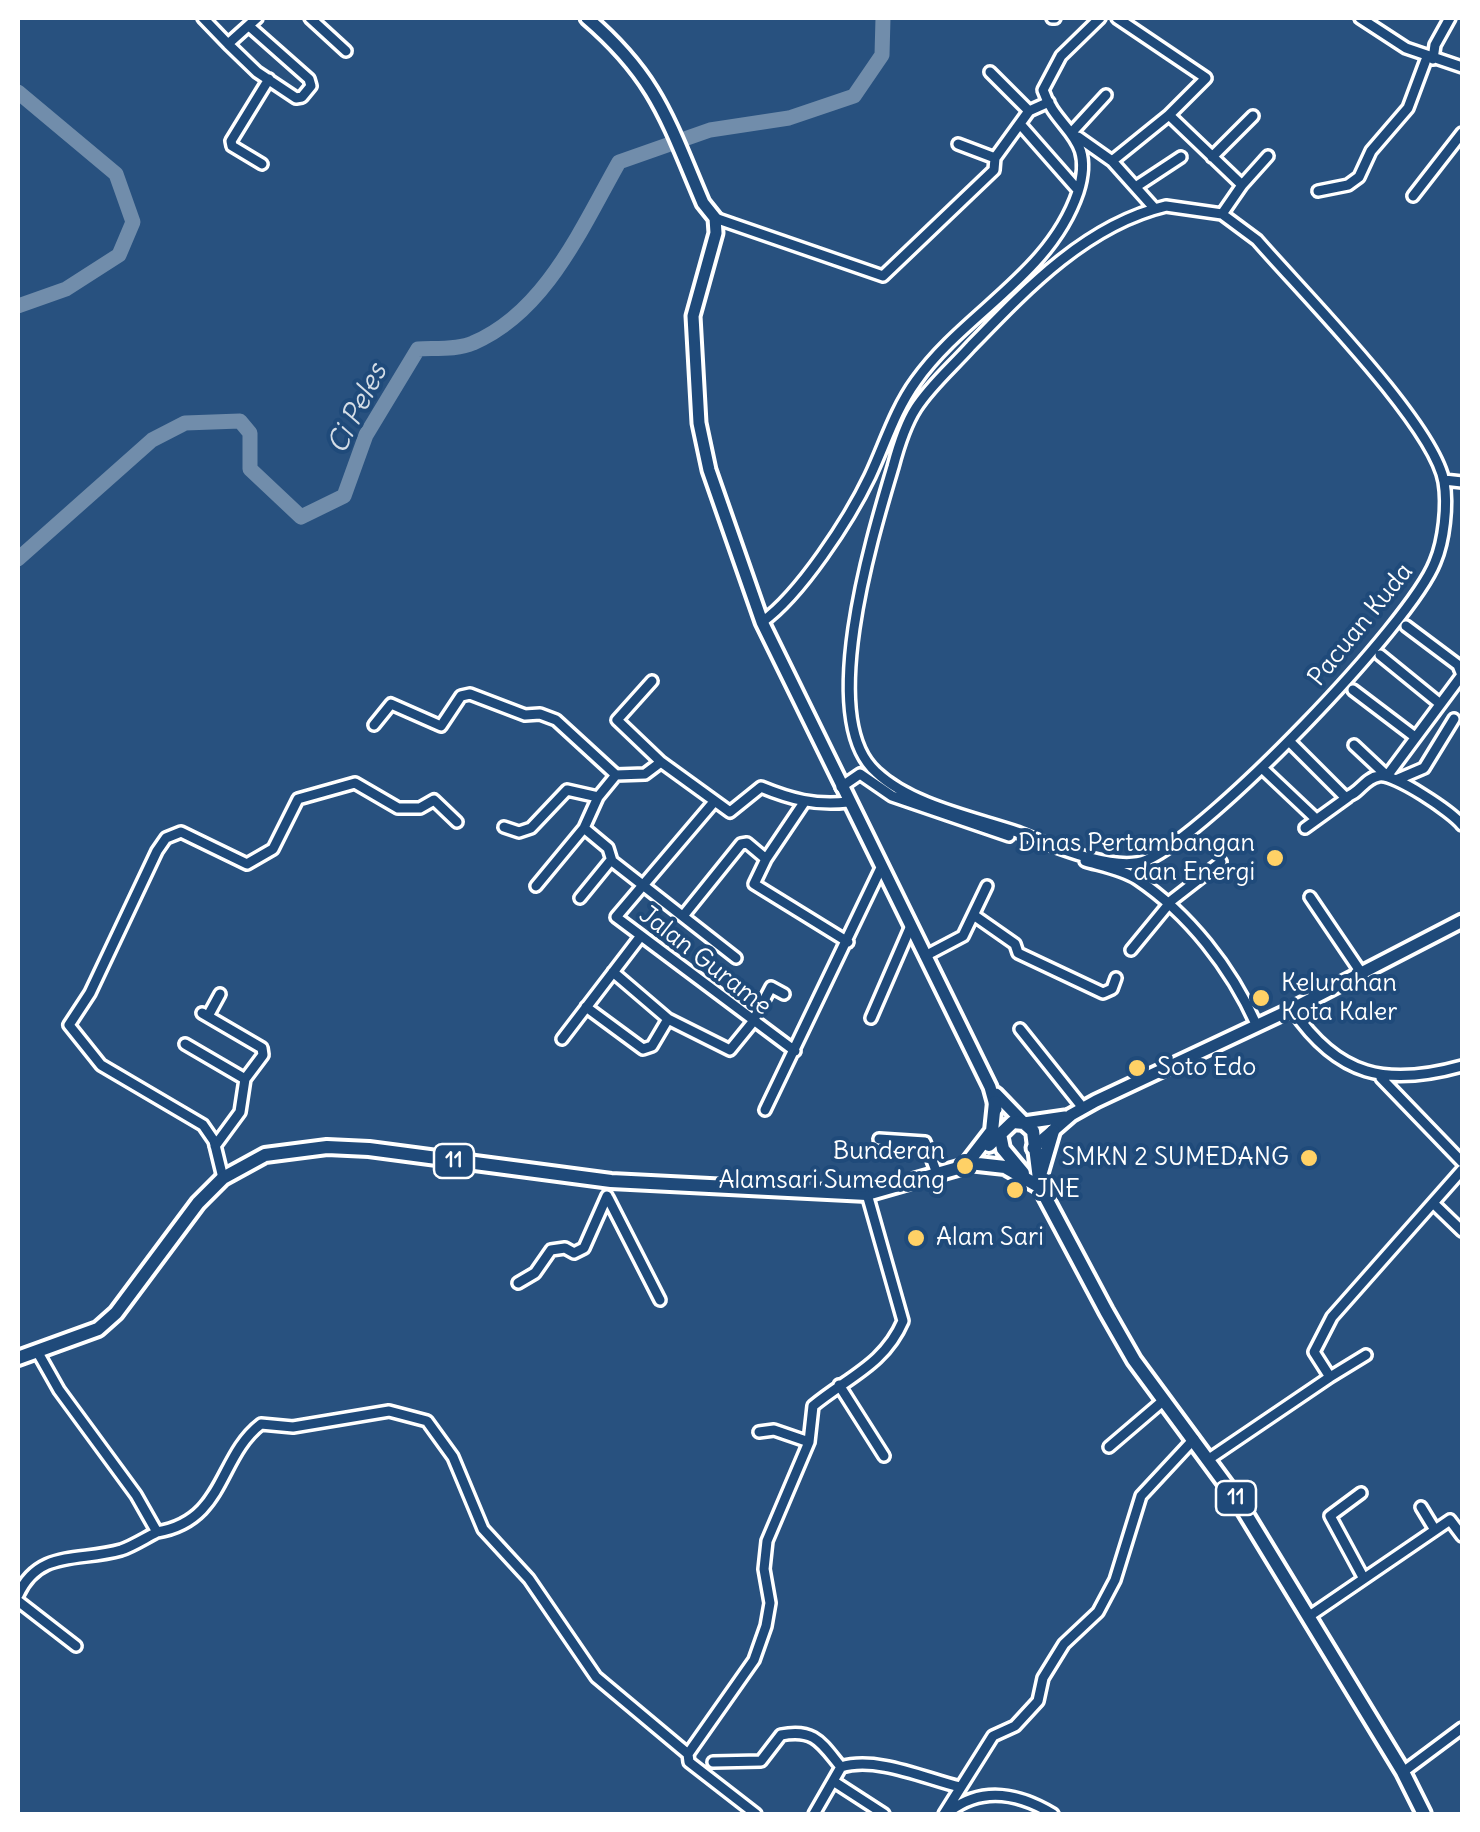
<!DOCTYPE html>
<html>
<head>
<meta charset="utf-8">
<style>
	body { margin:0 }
	#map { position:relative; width:1480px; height:1832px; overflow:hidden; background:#28517f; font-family:Delius,sans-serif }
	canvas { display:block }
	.frame { position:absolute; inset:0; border:20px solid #fff; pointer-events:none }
</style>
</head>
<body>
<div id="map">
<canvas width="1480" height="1832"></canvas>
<div class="frame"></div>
</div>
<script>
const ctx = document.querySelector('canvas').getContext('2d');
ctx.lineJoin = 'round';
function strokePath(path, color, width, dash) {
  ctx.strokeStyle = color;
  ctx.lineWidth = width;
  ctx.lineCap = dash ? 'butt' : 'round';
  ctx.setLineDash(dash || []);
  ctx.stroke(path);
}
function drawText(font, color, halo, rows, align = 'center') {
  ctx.font = font + ' Delius,sans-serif';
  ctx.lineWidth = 8;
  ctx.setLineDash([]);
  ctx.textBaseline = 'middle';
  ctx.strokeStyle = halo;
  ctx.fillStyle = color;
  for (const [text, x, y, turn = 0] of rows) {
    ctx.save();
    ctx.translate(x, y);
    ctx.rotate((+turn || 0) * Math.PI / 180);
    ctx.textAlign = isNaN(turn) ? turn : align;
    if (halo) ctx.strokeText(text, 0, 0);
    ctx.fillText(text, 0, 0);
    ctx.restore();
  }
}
strokePath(new Path2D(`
	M18 92 116 174 133 222 119 255 66 289 18 306
	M18 559 152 440 185 423 240 421 250 433V469L301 517 344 496 366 435 418 349C434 348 458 350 473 343 546 312 582 227 619 162L710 130 789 118 854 96 882 55 883 18`), '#718dab', 15);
const minor = new Path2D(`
	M203 18 228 44
	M310 18 346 51
	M1052 18H1055
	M1117 18 1206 78 1169 115
	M1360 18 1406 48 1462 67
	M249 26 309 79 311 86 302 97 296 98 257 72 228 44 257 18
	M1433 59 1435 45 1450 18
	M990 72 1029 111 1049 102
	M1020 124 1078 190
	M1073 131 1106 95
	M1078 137 1112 161 1155 209
	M958 144 995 158 1029 111
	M1212 157 1253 116
	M1112 161 1169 115 1242 185 1222 214
	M262 164 232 146 231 141 269 79
	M1242 185 1268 156
	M1137 186 1181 157
	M1318 191 1348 185 1359 177 1371 151 1408 108 1427 57
	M1413 196 1462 133
	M1166 206 1222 214 1257 240C1301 291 1434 424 1444 482 1448 505 1444 541 1435 562 1411 624 1209 833 1147 860 1116 874 1048 844 1017 832 972 817 911 805 876 772 816 719 873 534 893 467 898 448 905 425 916 408 930 386 952 367 970 347 1025 290 1086 225 1166 206Z
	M715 218 883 276 994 170 995 158
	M1444 480 1462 482
	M762 622C800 595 849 520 870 476 885 444 895 410 916 381 964 313 1050 275 1078 192 1096 135 1057 132 1043 90L1061 56 1100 18
	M1380 655 1439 703
	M652 681 617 720 661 762
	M1353 690 1415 737
	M374 725 391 704 441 726 461 696 470 694 525 715 540 714 556 720 616 775
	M1289 741 1345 797C1359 795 1364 778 1379 776 1394 773 1452 812 1462 825
	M1354 745 1387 776 1462 675 1458 665 1406 626
	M1262 768 1316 819
	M1396 780 1424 768 1454 719
	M841 787 860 774 892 796 1009 836
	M805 801 766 859 754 884 848 942
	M713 803 616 917 795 1051
	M504 827 519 832 531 828 567 790 598 797
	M584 828 598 797 616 775 645 774 661 762 730 812 761 787C790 799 816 806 848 802
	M1305 828 1348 797
	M1085 861C1102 866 1123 870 1137 879 1189 914 1231 968 1256 1024
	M536 886 584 828 608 848 612 861 736 958
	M1310 897 1360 971
	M580 898 611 860
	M1167 904 1221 862
	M683 916 741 844 747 843 766 859
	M975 916 1015 944 1018 953 1103 993 1112 989 1116 978
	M1131 950 1168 905
	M925 956 963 936 987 886
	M613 972 668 1019 730 1050 752 1023 771 987 784 994
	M586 1007 643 1049 652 1046 668 1019
	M1292 1009C1338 1077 1387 1087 1462 1066
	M202 1013 262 1048 263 1055 245 1079
	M208 1016 220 994
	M871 1018 910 928
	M1020 1029 1083 1108
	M562 1039 640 937
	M185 1044 245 1079 240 1112 215 1146
	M1381 1078 1462 1162
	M765 1110 880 870
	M879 1139 925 1142 938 1176
	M223 1178 214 1141 203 1125 101 1065 69 1025 90 993 157 851 166 838 181 832 247 864 273 849 298 799 355 783 398 808H420L434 800 457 822
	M608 1198 660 1300
	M1433 1203 1462 1231
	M518 1283 535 1273 551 1250 565 1248 574 1253 584 1248 607 1196
	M1330 1377 1366 1355
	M839 1385 884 1456
	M759 1432 774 1430 809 1442
	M1109 1447 1164 1400
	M1209 1459 1330 1377 1314 1352 1332 1317 1462 1170
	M1361 1493 1330 1516 1363 1577
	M1421 1507 1435 1530
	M157 1532C225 1521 218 1457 261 1424L293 1427 389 1411 427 1421 453 1457 483 1529 529 1579 596 1677 688 1754 689 1762 756 1814
	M18 1595C39 1549 79 1562 121 1550 133 1546 145 1538 157 1532L136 1495 59 1390 37 1351
	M18 1601 76 1646
	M1308 1617 1450 1520 1462 1536
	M688 1754 754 1660 766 1626 770 1603 764 1569 767 1541 809 1442 813 1406C848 1377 884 1365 903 1321L867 1194
	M713 1762 761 1761 781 1735C815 1728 822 1744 841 1767
	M1403 1772 1462 1728
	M833 1781 884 1814
	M950 1811C983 1786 1020 1794 1053 1814
	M814 1814 841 1767C877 1756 926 1779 960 1787
	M944 1814 993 1736 1015 1726 1038 1701 1043 1678 1064 1644 1098 1612 1115 1580 1141 1496 1194 1439`);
const major = new Path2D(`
	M587 18C657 78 668 121 703 203L715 218 716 233 693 316 699 423 709 470 762 622 990 1087 996 1109
	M996 1094 1024 1123 1065 1117
	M1033 1148 1071 1115 1096 1101 1292 1009 1462 921`);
const highway = new Path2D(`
	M1000 1134 1003 1149 1023 1173
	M989 1145 1013 1122 1024 1123 1033 1131 1040 1187 1106 1311 1134 1360 1238 1501 1403 1772 1424 1814
	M969 1163 1005 1167 1040 1187
	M1041 1172 1053 1131
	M18 1358 98 1329 116 1313 198 1203 223 1178 265 1155 327 1147 369 1149 611 1181 867 1194 965 1166 992 1131 995 1102`);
strokePath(minor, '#fff', 16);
strokePath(major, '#fff', 19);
strokePath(highway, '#fff', 20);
strokePath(minor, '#1f4a7a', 9);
strokePath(major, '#1f4a7a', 11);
strokePath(highway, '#1f4a7a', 12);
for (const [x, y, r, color] of [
	[1275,858,10,"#ffd166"],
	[1261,998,10,"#ffd166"],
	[1137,1068,10,"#ffd166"],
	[1309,1158,10,"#ffd166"],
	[965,1166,10,"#ffd166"],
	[1015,1190,10,"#ffd166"],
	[916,1238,10,"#ffd166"]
]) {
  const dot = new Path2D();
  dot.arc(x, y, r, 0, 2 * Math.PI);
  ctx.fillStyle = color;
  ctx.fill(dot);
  strokePath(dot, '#1f4a7a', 4);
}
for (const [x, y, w] of [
	[454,1161,40],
	[1236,1498,40]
]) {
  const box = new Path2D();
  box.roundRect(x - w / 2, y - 17, w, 34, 8);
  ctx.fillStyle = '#1f4a7a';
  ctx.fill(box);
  strokePath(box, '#fff', 2.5);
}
drawText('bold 22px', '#fff', null, [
	["11",454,1161],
	["11",1236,1498]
]);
drawText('25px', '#fff', '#1f4a7a', [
	["Pacuan Kuda",1361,625,-51],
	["Jalan Gurame",705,961,38]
]);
drawText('25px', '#fff', '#1f4a7a', [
	["Dinas Pertambangan",1255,844,"right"],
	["dan Energi",1255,873,"right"],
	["Kelurahan",1281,984],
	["Kota Kaler",1281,1013],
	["Soto Edo",1157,1068],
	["Bunderan",945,1152,"right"],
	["Alamsari Sumedang",945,1181,"right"],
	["SMKN 2 SUMEDANG",1289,1158,"right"],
	["JNE",1035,1190],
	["Alam Sari",936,1238]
], 'left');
drawText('italic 28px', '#d4dde6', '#1f4a7a', [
	["Ci Peles",358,409,-63]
]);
</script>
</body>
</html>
